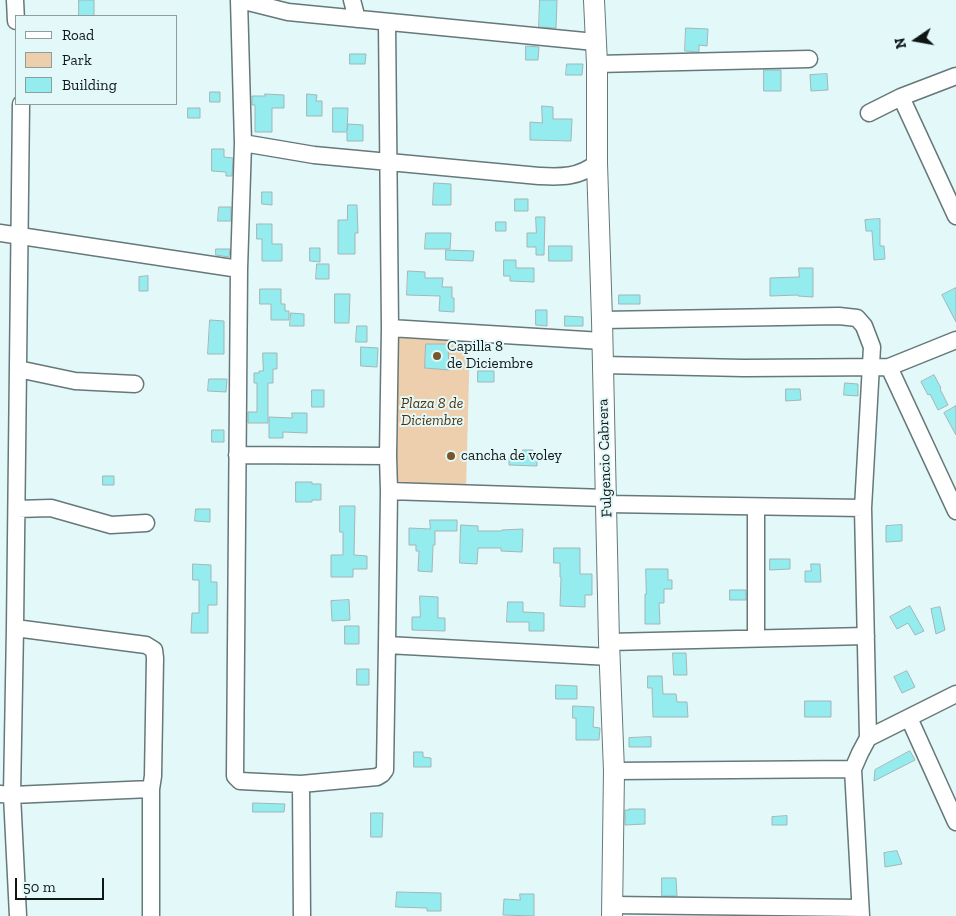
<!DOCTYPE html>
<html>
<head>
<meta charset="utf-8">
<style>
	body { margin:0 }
	#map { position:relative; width:956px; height:916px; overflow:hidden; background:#e3f8f9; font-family:"Zilla Slab",serif }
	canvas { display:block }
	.legend { position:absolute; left:15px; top:15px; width:162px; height:90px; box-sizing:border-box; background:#e3f8f9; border:1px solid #8e9e9e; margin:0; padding:6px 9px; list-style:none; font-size:15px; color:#0f1616 }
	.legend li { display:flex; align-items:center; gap:10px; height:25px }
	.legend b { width:25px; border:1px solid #8e9e9e }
	.north { position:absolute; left:891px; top:15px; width:50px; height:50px; -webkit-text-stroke:4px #e3f8f9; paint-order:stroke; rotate:258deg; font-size:14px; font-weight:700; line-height:20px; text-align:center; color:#0f1616 }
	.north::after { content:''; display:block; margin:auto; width:18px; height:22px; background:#0f1616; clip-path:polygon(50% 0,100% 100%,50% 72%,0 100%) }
	.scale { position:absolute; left:15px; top:878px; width:89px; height:22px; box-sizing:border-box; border:2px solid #0f1616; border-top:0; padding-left:6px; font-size:15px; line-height:18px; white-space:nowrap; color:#0f1616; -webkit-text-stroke:4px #e3f8f9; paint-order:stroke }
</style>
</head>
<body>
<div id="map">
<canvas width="956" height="916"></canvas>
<ul class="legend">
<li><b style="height:6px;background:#fff"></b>Road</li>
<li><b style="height:14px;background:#edcfad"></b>Park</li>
<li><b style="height:14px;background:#95ecef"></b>Building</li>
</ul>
<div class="north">N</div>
<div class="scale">50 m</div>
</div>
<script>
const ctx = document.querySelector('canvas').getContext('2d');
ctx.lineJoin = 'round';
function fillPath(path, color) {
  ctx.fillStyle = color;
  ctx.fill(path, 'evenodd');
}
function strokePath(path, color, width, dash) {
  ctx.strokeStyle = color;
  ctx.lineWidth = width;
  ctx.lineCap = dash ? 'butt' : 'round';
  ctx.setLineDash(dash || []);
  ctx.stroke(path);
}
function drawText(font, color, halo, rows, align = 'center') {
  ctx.font = font + ' "Zilla Slab",serif';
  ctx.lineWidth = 4;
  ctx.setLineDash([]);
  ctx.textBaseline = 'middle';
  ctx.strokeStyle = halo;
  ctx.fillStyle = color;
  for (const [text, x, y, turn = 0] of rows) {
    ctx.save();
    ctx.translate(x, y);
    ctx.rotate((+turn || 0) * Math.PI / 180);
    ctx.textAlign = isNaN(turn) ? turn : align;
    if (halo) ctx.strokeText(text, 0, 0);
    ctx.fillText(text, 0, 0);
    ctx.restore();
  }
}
fillPath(new Path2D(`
	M397 334 470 339 466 489 395 486Z`), '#edcfad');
const building = new Path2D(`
	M79 0H94V16H79Z
	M540 0H557L556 28 539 27Z
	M686 28 708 29 707 46 699 45V52L685 51Z
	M526 46 539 47 538 60H526Z
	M350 54H366L365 64H350Z
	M567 64H583L582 75H566Z
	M764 70H781V91H764Z
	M827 74 828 90 811 91 810 75Z
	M210 92H220V102H210Z
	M265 94 284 95V108H272V132H255V105H252V96H265Z
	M307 94 317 95 316 101H322V116H307Z
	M542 106 553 107V119H572L571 141 530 140V122L542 123Z
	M188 108H200V118H188Z
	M333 108H348L347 131 348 124 363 125V141H347V132H333Z
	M212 149H224V157L233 158 232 176H226V172L212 171Z
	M434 183 451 184V205H433Z
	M262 192H272V205L262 204Z
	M515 199H528V211H515Z
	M348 205H357L358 233H355V254H338V220H347Z
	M219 207H231V221H218Z
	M536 217H545L544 255H536V247H527V233H536Z
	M880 219V246H884L885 259 874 260 872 231H866L865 220Z
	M496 222H506V231H496Z
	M257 224H272V244H282V261H262V239H257Z
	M426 233H451L450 249H425Z
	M549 246H572V261H549Z
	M310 248H320V262L310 261Z
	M216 249H230L229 257 216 255Z
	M446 250 474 251 473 261 446 260Z
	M504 260H516V268H534V282L510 281V276H504Z
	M317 264H329V279H316Z
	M799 268H813V297L798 296V295L770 296V278L799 277Z
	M408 271 425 272V278H443L442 287H452V298H454V312L439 311 440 296 407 295Z
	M148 276V291H139V277Z
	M956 288V322L942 295Z
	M260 289H281V304H285V311H289V320H271V304H260Z
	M335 294H350L349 323H335Z
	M619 295H640V304H619Z
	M536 310H547V326L536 325Z
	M291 313 304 314V326H290Z
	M565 316 583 317V326H565Z
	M210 320 224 321V354H208Z
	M357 326H367V342H356Z
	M426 344H448L449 370 425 368Z
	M361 347 378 348 377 367 361 366Z
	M263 353H277V369H273V383H268V423H248V412H257V383H254V373H259V371H263Z
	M478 371H494V382H478Z
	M934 375 941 388 940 389 948 405 938 410 930 394 928 395 921 382Z
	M209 379H227L226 392 208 391Z
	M845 383 858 384V396L844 395Z
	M786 389H800L801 400 786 401Z
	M312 390H324V407H312Z
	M956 406V435L944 413Z
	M292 413H307V433L283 432V438H269V417L292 418Z
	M212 430H224V442H212Z
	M523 450H533V457H537V466L509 465V457H523Z
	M103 476H114V485H103Z
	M296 482H312V484H321V500H312V502H296Z
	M340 506H355L354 555 367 556V569H353V577H331V555H343V532H340Z
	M196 509H210V522L195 521Z
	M430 520H457V531H435V545H433L432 572 418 571 419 551H416V545H409V528L430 529Z
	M461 525 478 526V531H501L502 530 523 529 522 552 501 551V548H478L477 564 460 563Z
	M902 525V541L886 542V526Z
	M554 548H580V574H592V595H585V607L560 606 561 577H560V563H554Z
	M770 559H790V569L770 570Z
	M193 564 211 565V582H217V605H208V633H191L192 613H199V580H193Z
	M811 564H820L821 582H805V571H811Z
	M646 569H668V580H672V589H664V603H659L660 624H645V594H646Z
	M730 590H746V600H730Z
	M420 596 438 597V618H445V631L412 630V617H420Z
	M349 600 350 620 332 621 331 601Z
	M508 602H523V612L544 613V631H529V622H507Z
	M910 606 924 631 915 635 908 623 897 629 890 617Z
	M940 607 945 630 936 634 931 609Z
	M345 626H359V644H345Z
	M673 653H686L687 675H674Z
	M357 669H369V685H357Z
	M907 671 915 687 902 693 894 677Z
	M648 676H662L663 694H676L677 702H687L688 717H653L652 688H648Z
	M556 685 577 686V699H556Z
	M805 701H831V717H805Z
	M573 706 594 707 593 727 600 728 599 740H576V718H573Z
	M651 737V747H629V738Z
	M910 751 915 760 874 781 875 770Z
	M414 752H423V757L431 758V767H414Z
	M253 803 285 804 284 812H253Z
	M629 809H645V824L625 825V810H629Z
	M371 813H383L382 837H371Z
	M787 816V825H772V817Z
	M897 851 902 864 885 867 884 853Z
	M662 878H676L677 896H662Z
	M397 892 441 893V911H427V908L396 907Z
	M520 894H534V916L503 915 504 899 520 900Z`);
fillPath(building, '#95ecef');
strokePath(building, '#a3b6b7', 1);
const minor = new Path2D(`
	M15 0 16 21
	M239 0 243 143 239 269 235 776 240 781 301 784 377 777 382 774 385 770 387 645 389 491 388 456 390 328 387 22
	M240 0 288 12 595 42
	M352 0 357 19
	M597 64 809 59
	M901 97 956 216
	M869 113 901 97 956 76
	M243 143 314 155 539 176C561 177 578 178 597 163
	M0 233 239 269
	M602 320 839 316 857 318 864 326 872 347 863 508 868 738
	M390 328 602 341
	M603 365 744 368 889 367 956 340
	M889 367 956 511
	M18 369 75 381 135 384
	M237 455 388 456
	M389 491 606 498
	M607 504 863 508
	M17 509 51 508 111 525 146 523
	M756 638V507
	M609 642 866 636
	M387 645 610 657
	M909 718 956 822
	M614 771 853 769
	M301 784 302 916
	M0 794 12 795 151 789 153 776 155 658 154 650 146 645 15 628
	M612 905 860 908
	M18 916 12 795 15 628 21 104
	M151 916V789
	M861 916 853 769 860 753 868 738 956 694`);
const major = new Path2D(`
	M594 0 597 64V163L602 320 609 642 614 771 612 916`);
strokePath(minor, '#667879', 19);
strokePath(major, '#667879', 22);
strokePath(minor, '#fff', 16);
strokePath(major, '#fff', 20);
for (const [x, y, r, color] of [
	[437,356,5,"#77562d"],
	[451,456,5,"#77562d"]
]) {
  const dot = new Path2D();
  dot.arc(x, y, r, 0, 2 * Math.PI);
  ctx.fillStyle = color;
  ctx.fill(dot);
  strokePath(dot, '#e3f8f9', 2);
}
drawText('15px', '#0f1616', '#e3f8f9', [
	["Capilla 8",447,347],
	["de Diciembre",447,364],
	["cancha de voley",461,456]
], 'left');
drawText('italic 15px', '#51330a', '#e3f8f9', [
	["Plaza 8 de",432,404],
	["Diciembre",432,421]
]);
drawText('15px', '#0f1616', '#e3f8f9', [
	["Fulgencio Cabrera",605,458,-92]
]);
</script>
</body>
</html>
